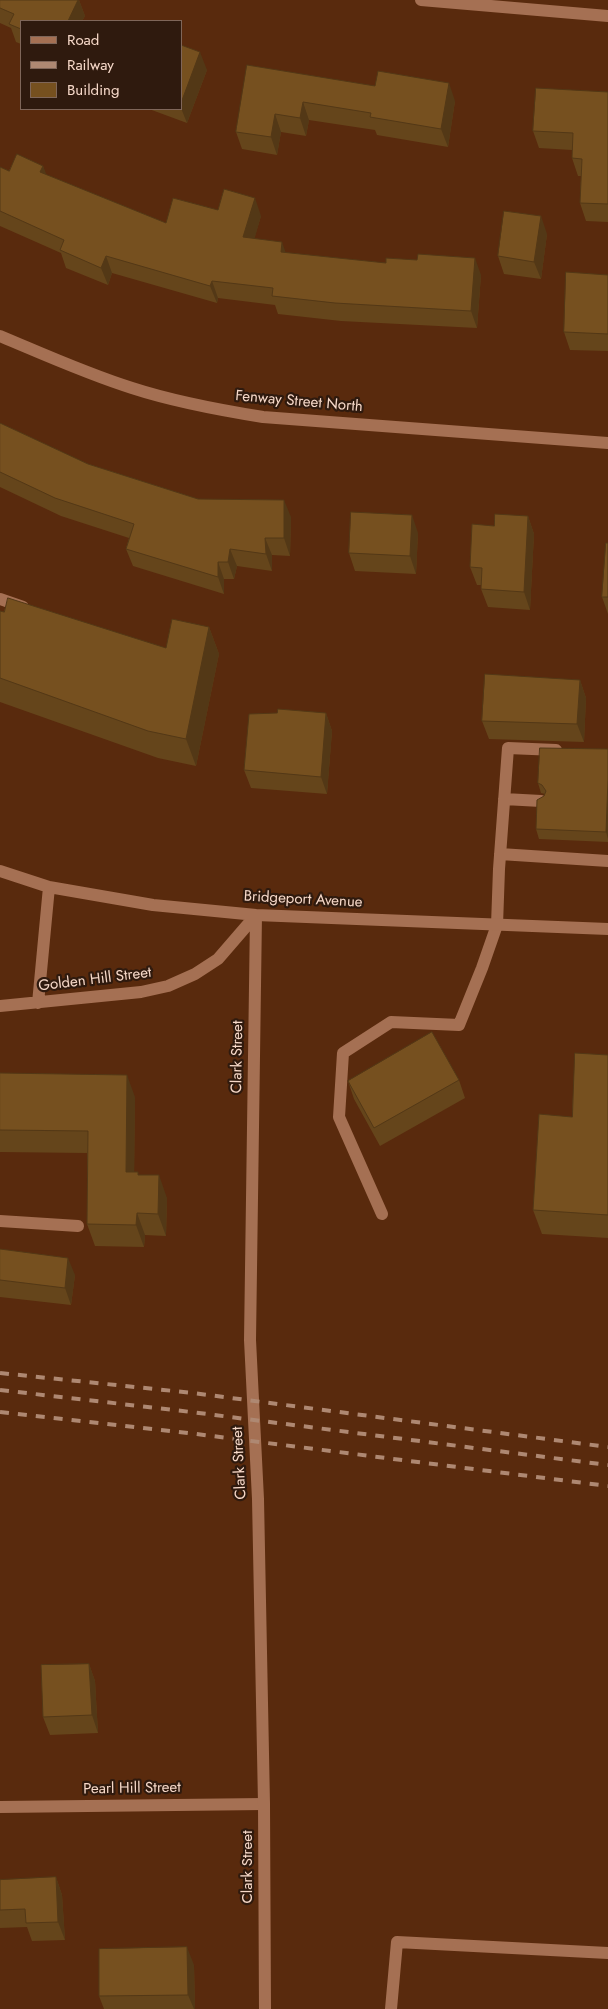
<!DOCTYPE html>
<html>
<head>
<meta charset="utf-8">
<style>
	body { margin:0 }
	#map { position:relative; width:608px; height:2009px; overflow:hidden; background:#592a0d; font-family:Jost,sans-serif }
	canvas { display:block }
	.legend { position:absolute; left:20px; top:20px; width:162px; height:90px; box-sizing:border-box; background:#2f1a0e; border:1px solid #7f6659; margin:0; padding:6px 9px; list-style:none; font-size:15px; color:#f7d9c9 }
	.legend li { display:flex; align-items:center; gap:10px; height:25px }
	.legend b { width:25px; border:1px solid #7f6659 }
</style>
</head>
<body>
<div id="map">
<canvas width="608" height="2009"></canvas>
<ul class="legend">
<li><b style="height:6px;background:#a57053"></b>Road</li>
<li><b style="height:6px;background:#ae8872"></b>Railway</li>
<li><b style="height:14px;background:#76501f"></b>Building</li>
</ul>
</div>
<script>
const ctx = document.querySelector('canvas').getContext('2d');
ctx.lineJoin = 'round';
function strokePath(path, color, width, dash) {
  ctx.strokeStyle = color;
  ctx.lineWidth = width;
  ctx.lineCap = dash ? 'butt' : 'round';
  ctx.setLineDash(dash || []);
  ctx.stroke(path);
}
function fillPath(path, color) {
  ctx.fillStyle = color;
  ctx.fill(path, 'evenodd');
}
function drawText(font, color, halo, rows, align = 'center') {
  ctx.font = font + ' Jost,sans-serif';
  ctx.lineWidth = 4.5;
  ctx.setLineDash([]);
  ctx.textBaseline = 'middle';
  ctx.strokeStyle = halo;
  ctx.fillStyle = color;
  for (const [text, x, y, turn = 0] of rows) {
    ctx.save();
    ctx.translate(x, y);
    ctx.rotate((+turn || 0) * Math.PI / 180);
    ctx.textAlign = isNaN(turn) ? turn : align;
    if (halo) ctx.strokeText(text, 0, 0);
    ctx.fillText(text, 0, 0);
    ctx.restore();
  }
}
strokePath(new Path2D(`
	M0 599 23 607
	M504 799 541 801
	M500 854 608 861
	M382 1214 339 1117 343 1053 391 1022 459 1025 482 968 497 925 499 869 508 748 556 750
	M0 1221 78 1226
	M391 2009 397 1942 608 1953`), '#a57053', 12);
strokePath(new Path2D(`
	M421 0 608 16
	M0 336C43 354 87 374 132 388 175 402 219 410 263 417L608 443
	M0 1807 264 1804`), '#a57053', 12);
strokePath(new Path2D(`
	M0 871 49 887 153 905 256 915 608 929
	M256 915 250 1340 258 1499 264 1804 265 2009
	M38 1003 49 887
	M0 1006 141 992 168 986 195 974 218 959 256 915`), '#a57053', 12);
strokePath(new Path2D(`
	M0 1373 193 1393 608 1447
	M0 1390 191 1412 608 1465
	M0 1412 188 1433 608 1486`), '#ae8872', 4, [9, 9]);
fillPath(new Path2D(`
	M0 0H79L85 16 82 21H21V44L16 42 11 28 0 23Z
	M181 45 207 70 187 123 149 109H181Z
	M247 65 455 101 448 147 377 135 375 130 309 120 306 136 281 132 277 155 242 149 236 132Z
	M608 92V222L586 221 580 203 581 176H578L572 158V150L539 148 533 131Z
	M43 166 46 175 166 223 218 210 261 216 254 239 286 253 481 275 477 328 341 321 278 314 275 305 218 298 217 303 112 273 108 285 66 268 61 253 0 226V167L9 171Z
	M547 234 541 279 504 274 498 256Z
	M608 275V351L570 350 564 332Z
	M0 423 88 464 198 499 291 517 290 556 272 555V571L237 566 234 579H224V594L133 566 126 549 129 538 61 516 0 487Z
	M528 516 534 534 530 610 488 607 481 589V585H477L470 567 494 526Z
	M418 533 416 574 355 571 349 553Z
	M608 543V614L602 597Z
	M0 611 166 648 209 627 219 654 196 766 158 758 0 702Z
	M580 680 586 698 584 742 489 739 482 721Z
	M326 713 332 731 327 794 251 788 244 770Z
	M608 749V842L539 839 536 829 545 794 541 793 538 783Z
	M608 1055V1238L542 1234 533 1210 572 1117Z
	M0 1073 135 1097 134 1172 167 1198 166 1236 145 1235 144 1247 95 1246 87 1224V1153L0 1152Z
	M459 1080 465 1098 380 1146 354 1099 348 1081Z
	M0 1249 75 1275 71 1305 0 1297Z
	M89 1664 95 1681 98 1733 50 1735 43 1717Z
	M56 1877 62 1895 65 1940 32 1941 27 1927 0 1928V1880Z
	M194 1965 195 2009H104L99 1996Z`), '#65451b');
fillPath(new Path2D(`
	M78 0H79L85 16 82 21H68Z
	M200 52 207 70 187 123 181 108V103Z
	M449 83 455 101 448 147 441 129Z
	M303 102 309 120 306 136 300 118Z
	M275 114 281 132 277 155 271 137Z
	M43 166 50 183 40 172Z
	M255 198 261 216 250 255 243 237Z
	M541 216 547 234 541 279 534 262Z
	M282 242 288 259 281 252Z
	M106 256 112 273 108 285 101 268Z
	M475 258 481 275 477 328 471 311Z
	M212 281 218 298 217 303 210 286Z
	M284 500 291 517 290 556 284 538Z
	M412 515 418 533 416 574 410 556Z
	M528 516 534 534 530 610 524 592Z
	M265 538 272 555V571L266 554Z
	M230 549 237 566 234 579 228 562Z
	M218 562 224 579V594L218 577Z
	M209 627 219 654 196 766 186 739Z
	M580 680 586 698 584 742 577 724Z
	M326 713 332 731 327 794 321 777Z
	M608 780V839L606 832Z
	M127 1075 135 1097 134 1194 126 1172Z
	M159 1175 167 1198 166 1236 158 1214Z
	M137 1213 145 1235 144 1247 136 1225Z
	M68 1258 75 1275 71 1305 65 1288Z
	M89 1664 95 1681 98 1733 92 1715Z
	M56 1877 62 1895 65 1940 58 1922Z
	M187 1947 194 1965 195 2009H194L188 1995Z`), '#533816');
const building = new Path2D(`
	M0 0H78L68 21H21V29L9 24 14 14 0 8Z
	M181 45 200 52 181 103Z
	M247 65 375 86 378 71 449 83 441 129 370 117 371 113 303 102 300 118 275 114 271 137 236 132Z
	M536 88 608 92V204L580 203 582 159 572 158 573 133 533 131Z
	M17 154 43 166 40 172 166 223 173 198 218 210 224 189 255 198 243 237 282 242 281 252 386 263V258L417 260 418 254 475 258 471 311 335 303 272 296 273 288 212 281 210 286 106 256 101 268 60 250 64 240 0 211V167L9 171Z
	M504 211 541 216 534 262 498 256Z
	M566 272 608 275V334L564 332Z
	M0 423 88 464 198 499 284 500V538H265L266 554 230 549 228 562H218V577L126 549 134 524 55 498 0 472Z
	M351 512 412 515 410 556 349 553Z
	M495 514 528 516 524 592 481 589 482 568 470 567 472 524 494 526Z
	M606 543H608V597H602Z
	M8 598 166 648 172 619 209 627 186 739 148 731 0 678V611L4 612Z
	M485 674 580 680 577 724 482 721Z
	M278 709 326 713 321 777 244 770 249 714 277 713Z
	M540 748 608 749V780L606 832 536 829 537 800 544 796 546 791 542 785 538 783Z
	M432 1032 459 1080 374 1128 348 1081Z
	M575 1053 608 1055V1215L533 1210 539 1114 572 1117Z
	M0 1073 127 1075 126 1172H138V1175H159L158 1214 137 1213 136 1225 87 1224 88 1131 0 1130Z
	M0 1249 68 1258 65 1288 0 1280Z
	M89 1664 92 1715 43 1717 41 1665Z
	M56 1877 58 1922 26 1923 25 1909 0 1910V1880Z
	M187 1947 188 1995 99 1996V1949Z`);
fillPath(building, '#76501f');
strokePath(building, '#533816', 1);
drawText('15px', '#f7d9c9', '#2f1a0e', [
	["Fenway Street North",299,402,5],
	["Bridgeport Avenue",303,900,3],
	["Golden Hill Street",95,980,-7],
	["Clark Street",238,1057,-89],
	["Clark Street",240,1463,-93],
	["Pearl Hill Street",132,1789,-1],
	["Clark Street",248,1867,-90]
]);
</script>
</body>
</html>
